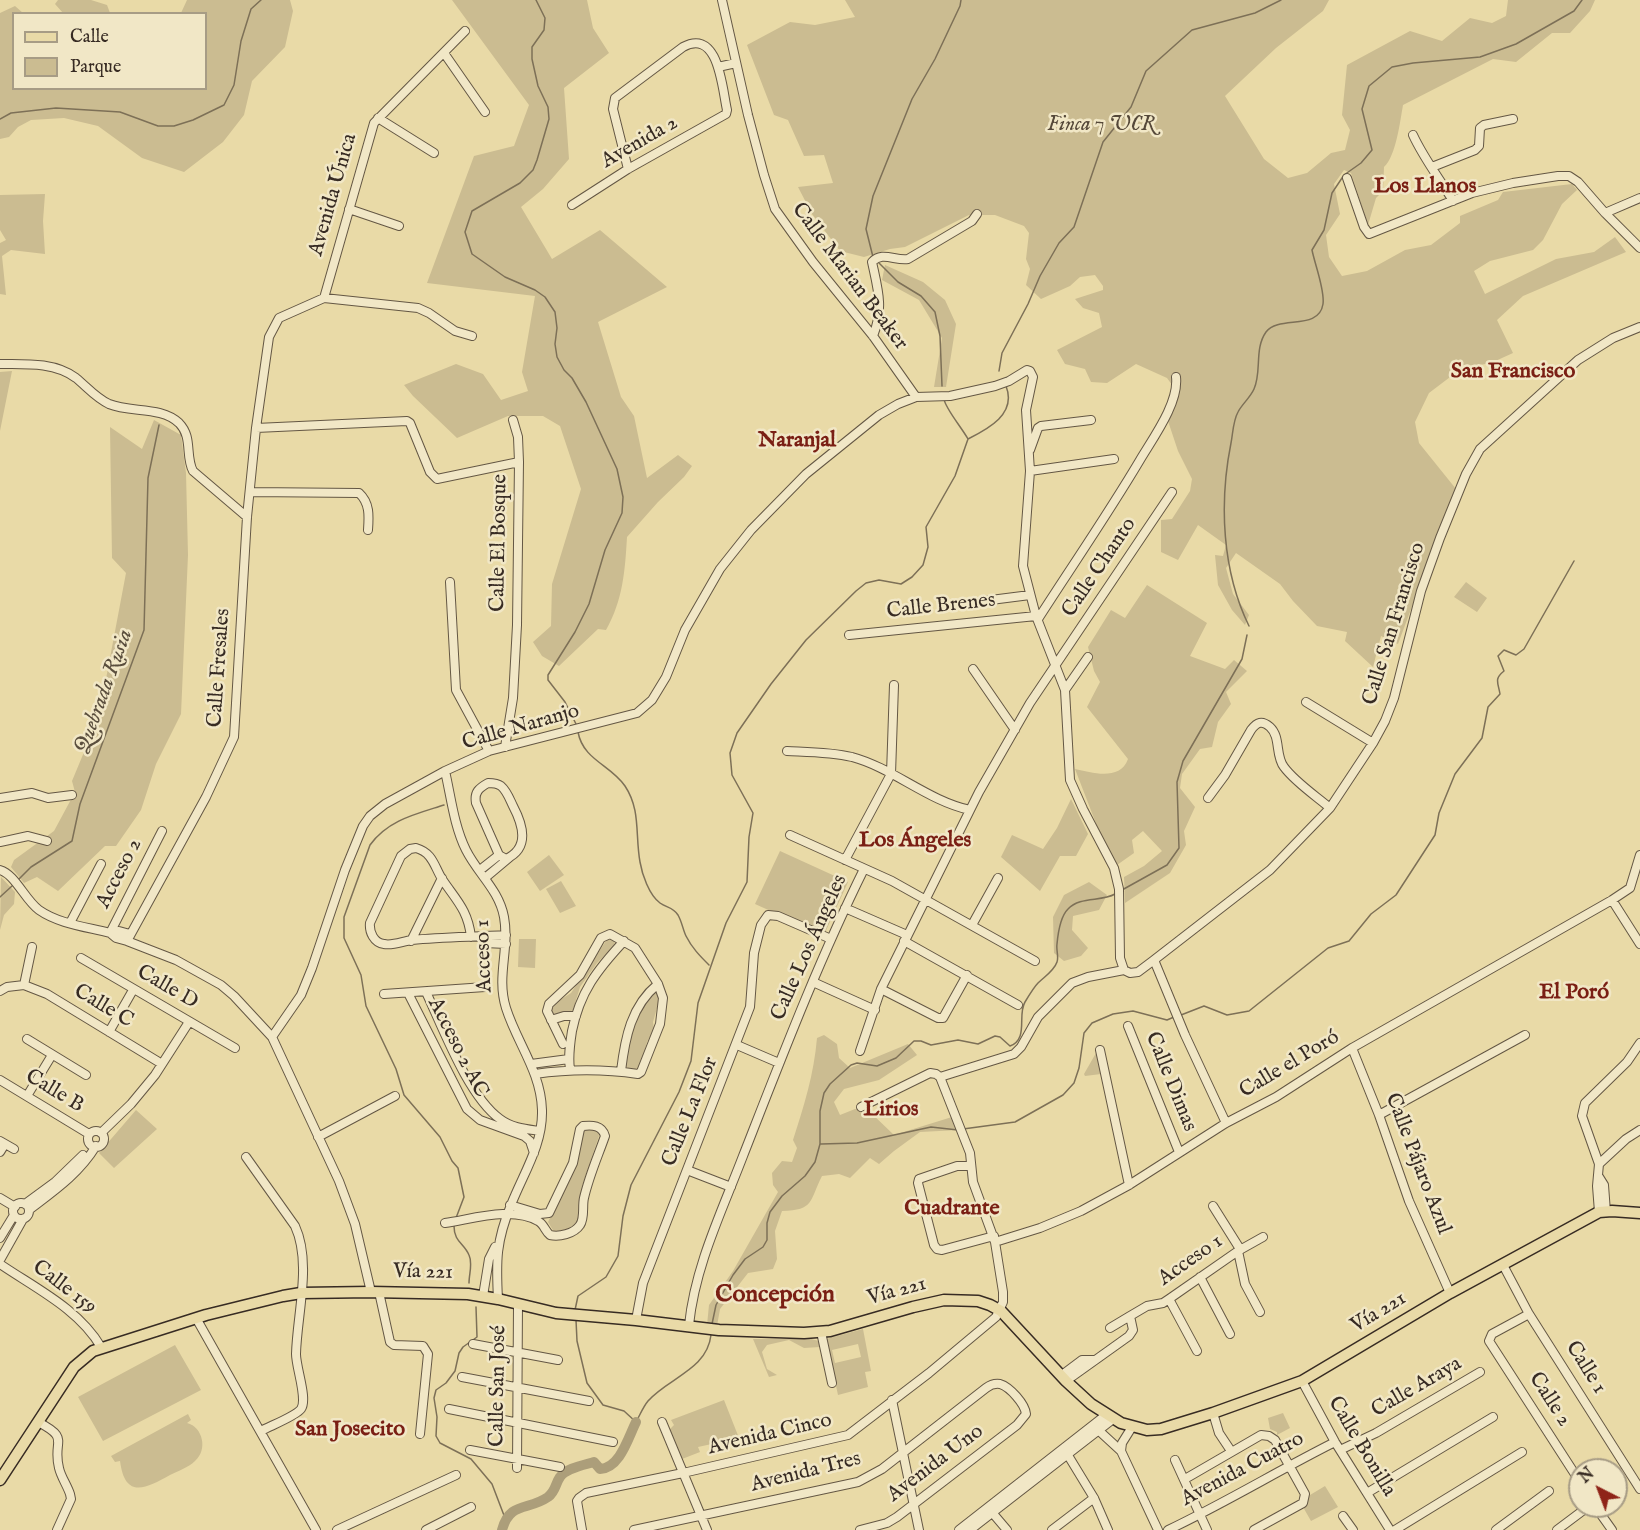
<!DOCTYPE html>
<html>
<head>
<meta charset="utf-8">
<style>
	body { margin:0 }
	#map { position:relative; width:1640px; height:1530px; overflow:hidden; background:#e9daa7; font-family:"IM FELL English",serif }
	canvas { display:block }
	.legend { position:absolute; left:12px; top:12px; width:195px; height:78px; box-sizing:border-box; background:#f1e7c6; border:2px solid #a79c85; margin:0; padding:8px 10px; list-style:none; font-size:18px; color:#372b23 }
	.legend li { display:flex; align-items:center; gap:12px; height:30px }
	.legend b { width:30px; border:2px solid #a79c85 }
	.north { position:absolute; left:1568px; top:1458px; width:60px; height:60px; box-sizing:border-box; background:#f1e7c6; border:2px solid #a79c85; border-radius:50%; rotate:318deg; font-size:16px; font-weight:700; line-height:24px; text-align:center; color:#372b23 }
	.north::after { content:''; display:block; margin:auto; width:21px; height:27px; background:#8f2418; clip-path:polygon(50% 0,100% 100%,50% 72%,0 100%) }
</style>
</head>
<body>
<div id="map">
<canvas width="1640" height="1530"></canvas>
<ul class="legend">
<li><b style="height:8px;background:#e9daa7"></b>Calle</li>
<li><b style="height:16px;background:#cbbc91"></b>Parque</li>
</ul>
<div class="north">N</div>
</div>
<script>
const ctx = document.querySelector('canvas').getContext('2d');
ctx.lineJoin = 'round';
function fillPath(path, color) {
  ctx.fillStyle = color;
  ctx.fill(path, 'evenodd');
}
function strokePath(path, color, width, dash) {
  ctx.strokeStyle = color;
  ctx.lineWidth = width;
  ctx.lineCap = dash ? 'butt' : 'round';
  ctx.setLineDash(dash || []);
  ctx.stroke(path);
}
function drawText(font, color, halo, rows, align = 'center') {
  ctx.font = font + ' "IM FELL English",serif';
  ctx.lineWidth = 5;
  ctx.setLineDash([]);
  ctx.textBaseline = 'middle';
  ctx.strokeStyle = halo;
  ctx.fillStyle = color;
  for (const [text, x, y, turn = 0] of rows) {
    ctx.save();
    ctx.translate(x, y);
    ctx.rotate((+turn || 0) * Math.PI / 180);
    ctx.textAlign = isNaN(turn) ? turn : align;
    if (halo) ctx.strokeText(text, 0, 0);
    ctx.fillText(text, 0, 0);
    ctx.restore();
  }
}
fillPath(new Path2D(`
	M58 0H91L107 5 110 13H63L55 4Z
	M187 0H290L293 11 285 47 252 81 244 115 223 142 184 172 142 158 98 126 64 118 31 120 18 127 9 137 0 139V13L15 6 23 13 14 14V88H206V14L181 13Z
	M452 0H587L593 28 609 53 564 88 569 159 543 189 521 207 552 259 600 230 667 287 598 322 621 397 634 416 647 478 678 455 692 466 684 477 658 502 627 537C625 571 623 600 606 630L598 629 559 666 542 656 533 642 551 626 552 584 581 489 560 426 543 416H508L457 438 413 396 404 385 456 364 483 374 501 400 528 391 522 372 535 296 427 283 474 156 514 146 529 105Z
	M845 0H1329L1323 11 1276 48 1225 96 1264 159 1288 178 1307 173 1331 153 1345 150 1350 130 1342 115 1347 65 1410 31 1442 41 1470 18 1492 23 1506 16 1508 0H1595L1590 11 1570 33H1552L1516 62 1493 59 1403 105C1400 122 1396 156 1384 167L1383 191 1376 198 1368 225 1351 173 1344 170 1334 184 1340 214 1326 235 1329 257 1342 276 1367 271 1405 250 1431 245 1460 223V216L1498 200 1503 192 1572 184 1577 190 1562 204 1543 240 1533 250 1490 261 1474 271 1485 294 1556 259 1594 252 1615 237 1626 252 1523 296 1497 320 1513 353 1491 363 1462 368 1429 393 1415 422 1419 443 1456 489 1398 644 1381 636 1373 667 1345 641 1347 632 1317 626 1293 601 1280 584 1236 553 1226 568 1233 594 1249 615 1245 625 1232 610 1218 585 1215 555 1223 556 1226 545 1198 525 1178 560 1161 552V520L1172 519 1190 491 1192 479 1178 451 1166 415 1178 393 1167 378 1136 364 1107 383 1091 382 1085 369 1065 364 1057 350 1102 327 1099 313 1083 308 1075 299 1103 290V286L1095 275 1080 277 1070 286 1041 299 1026 285 1030 269 1026 259 1029 233 1024 226 995 215H969L905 247 890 249 864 257 840 251 812 214 798 187 833 183 824 155 804 156 788 120 774 115 747 45 790 22 815 25 855 17Z
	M45 194 43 221 45 254 11 250 2 256 6 295 0 294V243L6 240 0 230V195Z
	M885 265 923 282 945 300 956 324 946 387H934L942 338 919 300 882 280Z
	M12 371 0 431V372Z
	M154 420 181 435 186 473 188 555 181 714 156 764 141 810 116 846H105L58 891 37 877 24 883 11 867 14 860 54 831 75 792 72 781 99 716 126 573 112 558 110 427 142 449Z
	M1466 582 1487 598 1477 612 1454 597Z
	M1147 585 1207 623 1190 656 1225 669 1234 660 1247 671 1226 692 1231 704 1218 722 1212 747 1200 749 1182 774 1180 788 1195 807 1184 831 1186 845 1170 873 1125 903 1124 877 1144 866 1162 851 1143 831 1132 840 1134 853 1117 865 1097 826 1075 769C1093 773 1120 781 1128 759L1087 707 1100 682 1094 671 1088 647 1111 610 1125 618Z
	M1071 799 1088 834 1076 856H1060L1040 891 1001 857 1012 835 1043 849 1057 828Z
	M780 851 848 882 824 935 755 904Z
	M549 855 564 875 540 891 527 872Z
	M1 877 15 892 14 904 4 915 0 930Z
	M561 881 576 906 560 913 546 889Z
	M1089 882 1107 895 1099 910 1073 916 1072 930 1088 948 1081 956 1064 961 1054 953 1053 917 1064 895Z
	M608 938 614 941 615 945 597 963 580 987 573 1010 567 1013 555 1015 551 1011 557 1002 571 993Z
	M519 939H536L535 968 518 967Z
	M653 991 659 994V1001L653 1022 654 1029 647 1042 640 1069 633 1070 626 1067 624 1059 629 1050 630 1036 638 1011Z
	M824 1035 837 1044 839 1058 850 1068 908 1044 917 1055 879 1080 844 1089 834 1102 840 1115 855 1109 869 1111 894 1135 952 1117 958 1130 920 1132 894 1151 879 1164 870 1158 850 1178 839 1174 822 1176C809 1201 815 1210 782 1211L775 1231 777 1259 773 1269 748 1273 720 1309 717 1326 707 1325 709 1305 733 1271 778 1192 773 1185 772 1173 782 1161 792 1162 797 1148 793 1140C804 1106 814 1074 817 1038Z
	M1096 1053 1101 1074 1085 1076 1084 1074Z
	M136 1110 157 1129 114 1168 99 1153Z
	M586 1128 597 1130 599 1136 582 1186 579 1201 578 1221 564 1232H554L548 1222 573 1171 583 1131Z
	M863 1329 871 1371 865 1372 868 1387 838 1395 826 1339ZM858 1344 861 1357 835 1363 832 1350Z
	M753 1339H811L819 1341 820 1347 804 1348 789 1340 767 1345 762 1352 767 1369 777 1375 769 1377Z
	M175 1345 201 1390 103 1441 78 1397Z
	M724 1400 739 1438 698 1447 700 1452 682 1459 669 1430 674 1425 671 1420Z
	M1283 1413 1290 1428 1277 1435V1432L1270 1429 1268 1418Z
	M188 1414 191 1420 187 1423C203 1427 208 1450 195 1461 189 1467 178 1471 170 1475 145 1489 125 1499 120 1461L115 1462 111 1456Z
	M1325 1486 1338 1507 1311 1521 1303 1507 1310 1495Z`), '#cbbc91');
strokePath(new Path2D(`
	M536 0 545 18 544 30 532 47V59L538 86 548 107 549 119 537 160 533 170 520 183 472 211 465 232 472 254 505 277 535 290 545 297 555 312 557 328 555 344 557 357 564 370 572 378 586 402 617 469 623 497 622 513 605 550 589 604 575 632 548 675V680L565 702 576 724
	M0 119 11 113 56 108 120 112 158 126H174L193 120 224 105 234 85 241 41 251 9 261 0
	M873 257 866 229 873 196 912 99 935 59 960 6 961 0
	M879 263 898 282 921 296 935 312 940 336 942 386
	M999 371 1002 353 1028 304 1040 276 1059 243 1074 227 1103 142 1131 107 1146 71 1192 30 1255 13 1281 0
	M968 439C988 429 1017 414 1006 386
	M1249 626C1222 571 1219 503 1231 443 1233 433 1233 421 1238 412 1242 404 1250 398 1254 389 1262 371 1254 349 1266 332 1279 315 1319 331 1323 304 1325 290 1315 265 1312 250L1324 230 1332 193 1344 175 1361 163 1372 150 1362 109 1369 86 1392 67 1413 63 1480 57 1516 44 1574 11 1582 0
	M578 732C583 760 611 765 625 786 641 810 635 835 640 862 642 874 649 895 660 903 667 908 673 907 678 915 682 922 683 930 686 936 692 948 700 956 709 965
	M444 805C416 814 388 820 370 845L344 917V938L361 975 366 1006 396 1069 404 1095 440 1137 452 1161 458 1168 464 1197 456 1218
	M18 880 31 867 72 841 80 804 144 630 148 478 159 425
	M1122 890 1167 865 1179 848 1177 782 1183 761 1242 659 1247 635
	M0 897 12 886
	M1181 1015 1204 1006 1227 1015 1249 1011 1328 948 1349 941 1371 914 1396 895 1435 835 1439 813 1455 774 1482 738 1488 707 1500 694C1498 682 1494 679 1504 671L1498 656 1504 650 1516 655 1524 649 1574 561
	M963 1129 1015 1122 1063 1095 1074 1083 1079 1068 1084 1033 1092 1023 1113 1014 1133 1011 1167 1020 1174 1017
	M821 1144 857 1143 931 1127 958 1130
	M454 1226C454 1242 464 1243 469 1255 473 1263 469 1274 469 1283
	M476 1307 477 1337 463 1347 459 1353 455 1371 446 1383 436 1390 434 1398 437 1417 436 1436 440 1443 471 1459 492 1484 505 1518
	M575 1310 578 1296 606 1277 618 1256 623 1216 631 1185 679 1092 691 1061 698 1003 726 923 747 882 749 837 753 813 732 775 730 753 737 733 771 684 806 640 856 591 866 583 879 580 901 584 912 577 923 565 928 547 926 527 955 476 968 439C962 428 945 408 944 399
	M576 1320 577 1341 587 1383 603 1405 624 1411 636 1422C640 1415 643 1407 648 1401 668 1378 707 1370 711 1335
	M712 1324 716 1305 733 1275 745 1259 763 1247 767 1240V1223L770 1212 782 1196 805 1176 815 1162 820 1144V1111L824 1093 830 1084 851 1065 857 1063 877 1066 896 1058 914 1041H921L931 1045 958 1040 978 1044 995 1036 1000 1037 1010 1046C1029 1039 1017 1015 1025 1002 1028 997 1035 986 1038 983 1044 977 1054 971 1057 962 1059 957 1056 950 1057 944 1058 933 1060 917 1068 909 1080 896 1101 902 1115 894`), '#7d7057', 1.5);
strokePath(new Path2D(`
	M502 1530C510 1501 528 1511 548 1497 556 1491 555 1484 560 1477 566 1468 584 1465 594 1462L600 1469C620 1468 628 1438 636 1422`), '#ac9e7a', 10);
const minor = new Path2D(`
	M722 0 748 115 764 175 775 209 813 262 873 336 916 397
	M444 53 485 112
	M718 67 736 63
	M378 118 434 153
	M1413 135C1424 159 1440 179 1453 201
	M1432 167 1475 150 1479 146 1480 128 1484 125 1513 119
	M1347 178 1364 227 1369 234 1472 193 1513 183 1558 176H1569L1578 182 1605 213 1640 248
	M572 205 628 169 726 114 727 110C722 88 719 28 683 47L615 98 613 109 628 169
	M349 209 399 226
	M1605 213 1640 198
	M324 298 374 123 465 31
	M873 336C884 308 878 290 872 262 882 251 895 261 908 259L972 221 977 214
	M0 364C25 364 55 362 76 378 87 387 96 398 109 404 131 413 161 406 179 423 193 437 185 456 193 471L247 517
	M256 428 407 421 410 423 430 472 437 479 519 462
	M1030 450 1038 428 1041 426 1091 420
	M1030 471 1114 459
	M250 492 359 493C370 503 369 516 368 530
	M450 582 456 690 489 751
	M983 601 1030 595
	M1038 619C1072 566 1108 514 1140 460 1153 438 1179 403 1176 377
	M849 635 1036 616
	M973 669 1015 730
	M1065 690 1088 657
	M1306 702 1373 743
	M505 747 513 698 517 625 519 462 518 437 513 420
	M787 751C808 752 831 752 852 757 893 768 928 801 970 810
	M445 771C451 797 454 826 466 850 478 874 499 890 504 917 510 949 496 976 506 1008 517 1043 541 1072 542 1110 543 1145 523 1174 511 1205 496 1241 496 1261 498 1299
	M488 783C493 783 497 783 501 786 507 791 510 800 513 806 523 825 530 848 506 859L499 855 476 803C474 792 479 788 488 783Z
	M0 798 32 793 48 798 72 795
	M1208 798 1225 775 1251 730C1257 722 1262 720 1270 727 1281 737 1275 756 1284 767 1295 782 1316 796 1330 808
	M790 835 892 881 1035 961
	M0 842 28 836 47 841
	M845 860 891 774 894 685
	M0 870C15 874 25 900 39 910 59 924 87 927 110 933L116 938 127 941
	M480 870 499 855
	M485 878 510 857
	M1612 900 1640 944
	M845 908 907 935
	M70 923 101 864
	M972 925 998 878
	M110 933 162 831
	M110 933 119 931 130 934
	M471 937C468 910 456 900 442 879 434 866 433 853 416 848L410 849 401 856 370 923C369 932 374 943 384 944 393 946 403 941 412 940 443 937 475 937 506 935
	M482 937 485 943 506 944
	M411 941 442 878
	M904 941 1018 1005
	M81 958 235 1048
	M1154 960 1270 870 1330 808 1373 743 1385 721 1394 698 1421 591 1440 538 1466 474 1480 449 1578 360 1613 338 1640 327
	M813 982 875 1010
	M24 985 47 994 162 1064
	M24 985 32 947
	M881 989 938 1018H943L967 975
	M0 991 7 987 24 985
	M426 992C443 1028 468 1096 500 1119 512 1128 526 1129 540 1131
	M408 993 467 1109 480 1120 524 1136 530 1141 534 1153
	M384 994 485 987
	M551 1020 564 1016H576
	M1128 1026 1179 1152
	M109 1032 133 990
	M272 1037 301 995 312 968 345 870 363 826 370 816 385 804 445 771 489 751 637 713 652 700 666 677 685 630 720 569 751 530 806 474 879 415 898 404 916 397 950 396 995 386 1009 381 1027 370 1030 371 1033 377 1026 410 1030 471 1023 566 1036 616 1065 690 1070 780 1083 809 1114 868 1119 889 1120 958 1124 970 1130 973 1138 972 1154 960 1185 1035 1226 1123
	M27 1039 86 1075
	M737 1045 779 1063
	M1352 1048 1379 1115 1409 1201 1450 1293
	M1100 1050 1129 1185
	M860 1051 881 989 979 792 1030 703 1172 492
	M531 1064 569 1059
	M570 1069C568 1056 570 1044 572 1031 580 992 597 970 624 941
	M621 1071C625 1038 631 1006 658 984
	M535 1074C571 1069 603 1069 638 1074L641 1072 660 1024 663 998 658 984 635 948 610 934 601 938 580 975 549 1004 547 1011 563 1044
	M940 1077 1014 1054 1021 1047 1038 1017 1072 983 1088 977 1124 970
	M0 1080 89 1134
	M27 1096 52 1055
	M861 1107 930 1073 936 1074 940 1077 970 1153 973 1182 995 1242
	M1379 1115 1525 1035
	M88 1139a8 8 0 1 1 16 0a8 8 0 1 1-16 0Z
	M101 1133 131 1104 155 1075 189 1022
	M318 1137 395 1096
	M0 1141 14 1149
	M0 1152 5 1144
	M246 1157 295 1226C312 1263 297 1314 296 1354 296 1368 308 1399 301 1409 296 1416 270 1426 261 1431
	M1599 1164 1626 1139 1640 1130
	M971 1166H957L919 1179 918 1183 934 1245 937 1249 942 1250 994 1236
	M687 1170 731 1187
	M1599 1177 1604 1185 1606 1212
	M0 1198 15 1207
	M13 1211a8 8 0 1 1 16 0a8 8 0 1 1-16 0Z
	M25 1204 55 1182 83 1155
	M1213 1206 1240 1249
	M29 1210C54 1191 79 1174 96 1146
	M1599 1212 1597 1186 1599 1164 1582 1116 1585 1103 1627 1062 1640 1043
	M445 1223C473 1219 512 1206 538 1221 544 1224 545 1231 550 1235 559 1237 574 1234 580 1225 585 1218 582 1206 584 1198 589 1176 598 1156 605 1136 602 1125 592 1125 583 1126L580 1129 573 1163 549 1213 540 1214 510 1205
	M0 1238 14 1215
	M1238 1251 1245 1284 1260 1312
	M0 1260 23 1219
	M0 1264C35 1288 79 1309 101 1347
	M1503 1265 1529 1314 1640 1489
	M1200 1277 1230 1334
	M371 1292 355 1224 339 1181 272 1037 234 996 221 985 176 960 127 941 206 797 234 737 247 517 256 428 269 337 279 318 324 298 418 308 429 313 455 331 472 336
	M379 1292 390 1342 394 1345 423 1346 428 1354 420 1434
	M483 1296 489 1259 495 1247
	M1169 1299 1197 1351
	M1529 1314 1492 1334 1489 1341 1580 1482
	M196 1318 316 1530
	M636 1320 643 1283 750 1007 754 953 761 925 768 915 778 916 831 939
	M689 1325C695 1266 722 1211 743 1156 781 1059 818 962 864 869
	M1110 1328 1130 1316
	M821 1332 832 1383
	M473 1344 558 1360
	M1062 1375 1082 1360H1095
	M462 1377 589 1401
	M1066 1381 1129 1336 1133 1330 1130 1316 1147 1306 1163 1303 1169 1299 1238 1251 1263 1237
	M1302 1381 1335 1442 1390 1530
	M892 1400 919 1530
	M449 1409 613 1442
	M1213 1413 1219 1433 1231 1451
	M38 1422C71 1439 52 1440 59 1468 61 1477 67 1485 70 1494L71 1499 57 1530
	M662 1422 707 1530
	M1096 1428 1121 1451 1158 1530
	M470 1450 560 1467
	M1340 1450 1376 1433 1480 1372
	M1121 1451 1122 1443 1132 1427
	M1066 1452 1094 1498 1108 1530
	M1175 1460 1207 1530
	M517 1468 518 1304
	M1185 1479 1261 1435 1269 1436 1275 1440 1305 1494 1303 1503 1254 1530
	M1367 1493 1493 1417
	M1595 1506 1612 1530
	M990 1510 1007 1530
	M1343 1516 1353 1530
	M337 1530 456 1475
	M426 1530 471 1507
	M582 1530 577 1501 579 1498 586 1493 683 1473 848 1435 929 1373 996 1317 1003 1302V1292L995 1242 1040 1228 1081 1211 1129 1185 1226 1123 1276 1097 1352 1048 1612 900 1630 888 1640 855
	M634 1530 858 1482 882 1469 986 1388C990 1385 994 1383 1000 1384 1010 1387 1025 1404 1026 1414L1017 1425 897 1517 887 1523 860 1530
	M959 1530 1106 1415
	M970 1530 1113 1419
	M1052 1530 1094 1498
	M1168 1530C1225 1503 1279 1470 1335 1442
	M1395 1530 1522 1452
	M1496 1530 1549 1491
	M1557 1530 1589 1506`);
const major = new Path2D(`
	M0 1480 74 1367 93 1351 206 1315 283 1296 301 1293 371 1292 468 1294 498 1299 556 1313 636 1320 719 1330 804 1333 830 1331 913 1307 944 1300 978 1301 990 1305 1001 1311 1066 1381 1091 1404 1121 1423 1147 1430 1161 1429 1213 1413 1302 1381 1450 1293 1599 1212 1612 1211 1640 1213`);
strokePath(minor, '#645744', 10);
strokePath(major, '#372b23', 13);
strokePath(minor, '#f1e7c6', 8);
strokePath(major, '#e9daa7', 10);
drawText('italic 21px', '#554839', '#f1e7c6', [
	["Finca 7 UCR",1101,126]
]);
drawText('21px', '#372b23', '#f1e7c6', [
	["Avenida 2",640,143,-30],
	["Avenida Única",334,195,-74],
	["Calle Marian Beaker",849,277,53],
	["Calle El Bosque",500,543,-89],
	["Calle Chanto",1100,568,-56],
	["Calle Brenes",941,607,-6],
	["Calle San Francisco",1395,624,-73],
	["Calle Fresales",220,668,-86],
	["Calle Naranjo",521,728,-16],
	["Acceso 2",120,874,-63],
	["Calle Los Ángeles",810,948,-66],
	["Acceso 1",485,956,-92],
	["Calle D",167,988,30],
	["Calle C",103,1007,31],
	["Acceso 2 AC",457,1048,63],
	["Calle el Poró",1290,1065,-31],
	["Calle Dimas",1170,1082,68],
	["Calle B",54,1092,31],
	["Calle La Flor",691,1112,-68],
	["Calle Pájaro Azul",1417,1164,69],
	["Acceso 1",1191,1261,-35],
	["Vía 221",423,1273,1],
	["Calle 159",64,1288,37],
	["Vía 221",897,1292,-15],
	["Vía 221",1379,1313,-31],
	["Calle 1",1585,1368,58],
	["Calle San José",499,1386,-89],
	["Calle Araya",1417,1388,-30],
	["Calle 2",1549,1400,57],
	["Avenida Cinco",770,1435,-13],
	["Calle Bonilla",1361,1447,59],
	["Avenida Uno",936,1464,-37],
	["Avenida Cuatro",1243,1470,-28],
	["Avenida Tres",806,1473,-14]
]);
drawText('bold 22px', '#7a1f14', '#f1e7c6', [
	["Los Llanos",1425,187],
	["San Francisco",1513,372],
	["Naranjal",797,441],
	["Los Ángeles",915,841],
	["El Poró",1574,993],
	["Lirios",891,1110],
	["Cuadrante",952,1209],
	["San Josecito",350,1430]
]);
drawText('italic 22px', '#5a4e3d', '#f1e7c6', [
	["Quebrada Rusia",105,692,-70]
]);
drawText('bold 24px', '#7a1f14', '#f1e7c6', [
	["Concepción",775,1296]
]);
</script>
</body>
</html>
